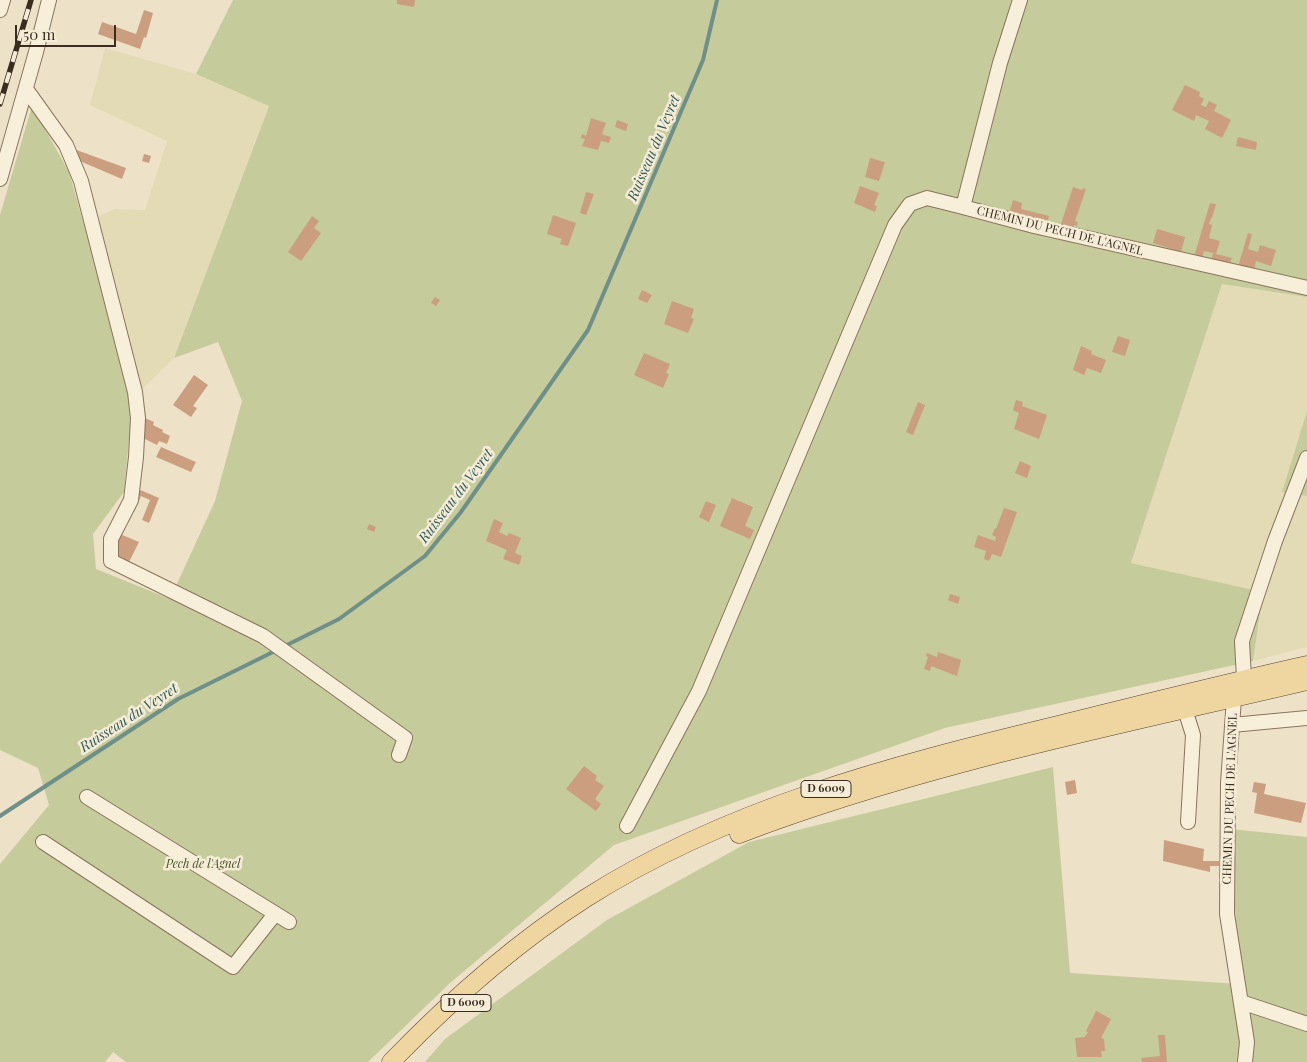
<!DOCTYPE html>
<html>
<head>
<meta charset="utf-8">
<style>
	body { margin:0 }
	#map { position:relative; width:1307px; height:1062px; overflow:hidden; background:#ede2c7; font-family:"Playfair Display",serif }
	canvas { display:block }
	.scale { position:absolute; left:15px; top:25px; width:101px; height:22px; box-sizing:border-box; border:2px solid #3a2c20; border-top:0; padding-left:6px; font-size:15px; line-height:18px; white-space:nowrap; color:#3a2c20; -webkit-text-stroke:4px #f5ecd7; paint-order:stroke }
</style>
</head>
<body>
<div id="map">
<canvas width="1307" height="1062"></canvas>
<div class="scale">50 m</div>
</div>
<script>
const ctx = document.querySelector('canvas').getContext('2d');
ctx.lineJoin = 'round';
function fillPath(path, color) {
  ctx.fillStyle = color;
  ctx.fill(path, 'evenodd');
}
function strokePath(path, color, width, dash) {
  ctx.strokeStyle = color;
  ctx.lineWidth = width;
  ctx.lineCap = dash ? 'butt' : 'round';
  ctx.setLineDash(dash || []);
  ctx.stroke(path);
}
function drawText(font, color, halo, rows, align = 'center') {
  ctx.font = font + ' "Playfair Display",serif';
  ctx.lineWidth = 5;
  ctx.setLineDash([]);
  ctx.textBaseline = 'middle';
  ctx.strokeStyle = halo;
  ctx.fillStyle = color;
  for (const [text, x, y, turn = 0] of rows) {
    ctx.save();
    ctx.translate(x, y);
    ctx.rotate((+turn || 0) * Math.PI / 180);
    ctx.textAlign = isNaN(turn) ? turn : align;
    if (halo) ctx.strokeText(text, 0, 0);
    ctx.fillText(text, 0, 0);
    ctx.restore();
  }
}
fillPath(new Path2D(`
	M105 48 196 74 269 105 174 358 133 398 83 224 114 209 145 210 167 141 90 105Z
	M1222 284 1307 297V411L1282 492 1307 496V647L1253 661 1263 592 1131 563Z`), '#e3dbb5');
fillPath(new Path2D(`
	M233 0H1307V297L1222 284 1131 563 1263 592 1253 661 945 728 614 845 450 983 368 1062H126L113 1052 105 1062H0V864L49 805 38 768 0 750V215L32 106 69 172 133 398 124 492 93 534 96 569 170 599 215 501 242 401 218 342 174 358 269 106 196 74Z
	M1307 411V496L1282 492Z
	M1053 767 1070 973 1239 984 1231 829 1307 837V1062H425L445 1039 607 920 749 842Z`), '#c6cb9b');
strokePath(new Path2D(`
	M283 647 339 619 425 556 461 512 588 330 703 60 717 0
	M0 816 178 699 277 650`), '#6f9088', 4);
fillPath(new Path2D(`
	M397 0H415L414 7 397 4Z
	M144 10 153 13 146 38 144 37 140 49 98 34 102 22 136 34Z
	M1185 85 1200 92 1199 96 1204 99 1201 105 1206 107 1209 101 1217 105 1214 111 1231 120 1222 138 1205 129 1209 121 1196 115 1194 121 1172 110Z
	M591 118 606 123 602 134 611 137 609 143 601 141 598 150 582 146 585 139 581 138 582 134 586 136Z
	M617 120 628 124 626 131 615 127Z
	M1238 137 1257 142 1256 150 1236 146Z
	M71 148 126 168 122 179 75 159Z
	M144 154 151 156 149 163 142 161Z
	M870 158 885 162 879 181 865 177Z
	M860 186 879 193 874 205 877 206 875 212 854 203Z
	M1073 187 1082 190 1083 188 1086 189 1075 221 1078 222 1077 226 1074 225 1073 230 1060 227Z
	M586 192 594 194 586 215 580 213Z
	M1013 200 1022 203 1021 209 1049 216 1047 223 1009 214Z
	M1210 203 1216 204 1212 218H1211L1209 224 1212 225 1209 238 1220 241 1216 254 1232 258 1229 265 1211 261 1213 253 1204 251 1202 259 1194 257Z
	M553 215 576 223 568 246 560 244 562 239 547 234Z
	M312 216 319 221 314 228 321 233 301 261 288 252Z
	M1157 229 1185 237 1181 252 1153 243Z
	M1248 233 1252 234 1248 249 1258 252 1260 245 1276 250 1271 266 1256 261 1254 271 1238 267Z
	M642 290 652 295 647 303 638 299Z
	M435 297 440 300 436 306 431 303Z
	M672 301 694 309 691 318 694 319 688 333 664 324Z
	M1118 336 1130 340 1125 356 1112 352Z
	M1081 346 1092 351 1091 354 1106 360 1101 373 1087 368 1084 375 1073 370Z
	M644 353 670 364 666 373 669 374 663 388 634 375Z
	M194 375 208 385 193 406 197 408 191 417 173 405Z
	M1016 400 1023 402 1022 406 1047 415 1039 439 1014 429 1019 413 1013 410Z
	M918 402 925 405 913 435 906 432Z
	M145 418 154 422 153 425 163 430 162 432 170 436 167 444 159 441 157 445 143 438 138 434Z
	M161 447 196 462 191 472 156 457Z
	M1020 461 1031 466 1027 478 1015 473Z
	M138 489 159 498 149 523 142 520 150 500 141 496 134 512 130 511Z
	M732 498 753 507 745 526 754 530 750 539 720 526Z
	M706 501 716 505 709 522 699 517Z
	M1004 508 1017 512 1001 557 992 554 989 561 984 559 986 551 974 547 978 535 995 541 996 537 992 535 995 528 996 529Z
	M494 519 503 523 499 532 507 536 509 533 521 538 515 553 522 556 519 565 503 559 507 550 486 541Z
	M369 524 376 527 374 532 367 529Z
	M120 534 139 542 129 562 118 557 114 552Z
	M950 594 960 597 958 604 948 600Z
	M938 652 961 660 957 676 931 666 930 671 924 669 928 657 926 656 927 653 937 657Z
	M584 766 597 776 595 780 604 786 595 799 601 804 596 811 566 789Z
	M1075 780 1077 793 1067 795 1065 782Z
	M1254 782 1266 784 1264 794 1306 803 1301 823 1254 813 1257 793 1252 792Z
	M1164 840 1204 849 1203 861H1219V866H1210V872L1163 861Z
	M1096 1011 1111 1019 1101 1038 1104 1039 1105 1051H1101L1102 1057H1077L1075 1038 1085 1037 1088 1032 1086 1031Z
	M1158 1035H1165L1167 1062H1142L1141 1058 1160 1056Z`), '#ca9e7f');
const minor = new Path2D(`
	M1020 0 1000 63 963 207 1034 226 1307 288
	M0 10 3 0
	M26 89 66 145 81 181 135 392 138 418 136 457 131 500 111 539V561L263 636 405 738 399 755
	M0 179 36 52 49 0
	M1183 703 1193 735 1188 822
	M1232 725 1307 718
	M87 797 289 922
	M627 826 699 691 895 225 910 204 927 198 963 207
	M43 842 233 967 275 914
	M1241 1002 1307 1024
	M1245 1062 1247 1042 1227 914 1228 783 1234 698 1244 679 1242 641 1275 541 1307 458`);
const major = new Path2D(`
	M739 834C923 764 1116 726 1307 681
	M391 1062C451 1000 514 944 586 898 727 808 893 765 1054 726 1138 705 1222 684 1307 665`);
strokePath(minor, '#89745d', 16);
strokePath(major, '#574231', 19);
strokePath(minor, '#f8efdb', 14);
strokePath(major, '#efd6a1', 18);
const rail = new Path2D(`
	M0 104 31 0`);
strokePath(rail, '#3a2c20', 5.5);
strokePath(rail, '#f5ecd7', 4, [11]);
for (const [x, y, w] of [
	[826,789,50],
	[466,1003,50]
]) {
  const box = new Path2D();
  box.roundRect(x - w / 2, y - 8.5, w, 17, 4);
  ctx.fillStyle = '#f5ecd7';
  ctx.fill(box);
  strokePath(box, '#3a2c20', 1);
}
drawText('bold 11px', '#3a2c20', null, [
	["D 6009",826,789],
	["D 6009",466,1003]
]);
drawText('12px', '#3a2c20', '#f5ecd7', [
	["CHEMIN DU PECH DE L'AGNEL",1060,231,14],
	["CHEMIN DU PECH DE L'AGNEL",1230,799,-88]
]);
drawText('italic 12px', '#4a5527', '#f5ecd7', [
	["Pech de l'Agnel",203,864]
]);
drawText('italic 14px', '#305956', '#f5ecd7', [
	["Ruisseau du Veyret",654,148,-67],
	["Ruisseau du Veyret",456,496,-53],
	["Ruisseau du Veyret",129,718,-33]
]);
</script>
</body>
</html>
